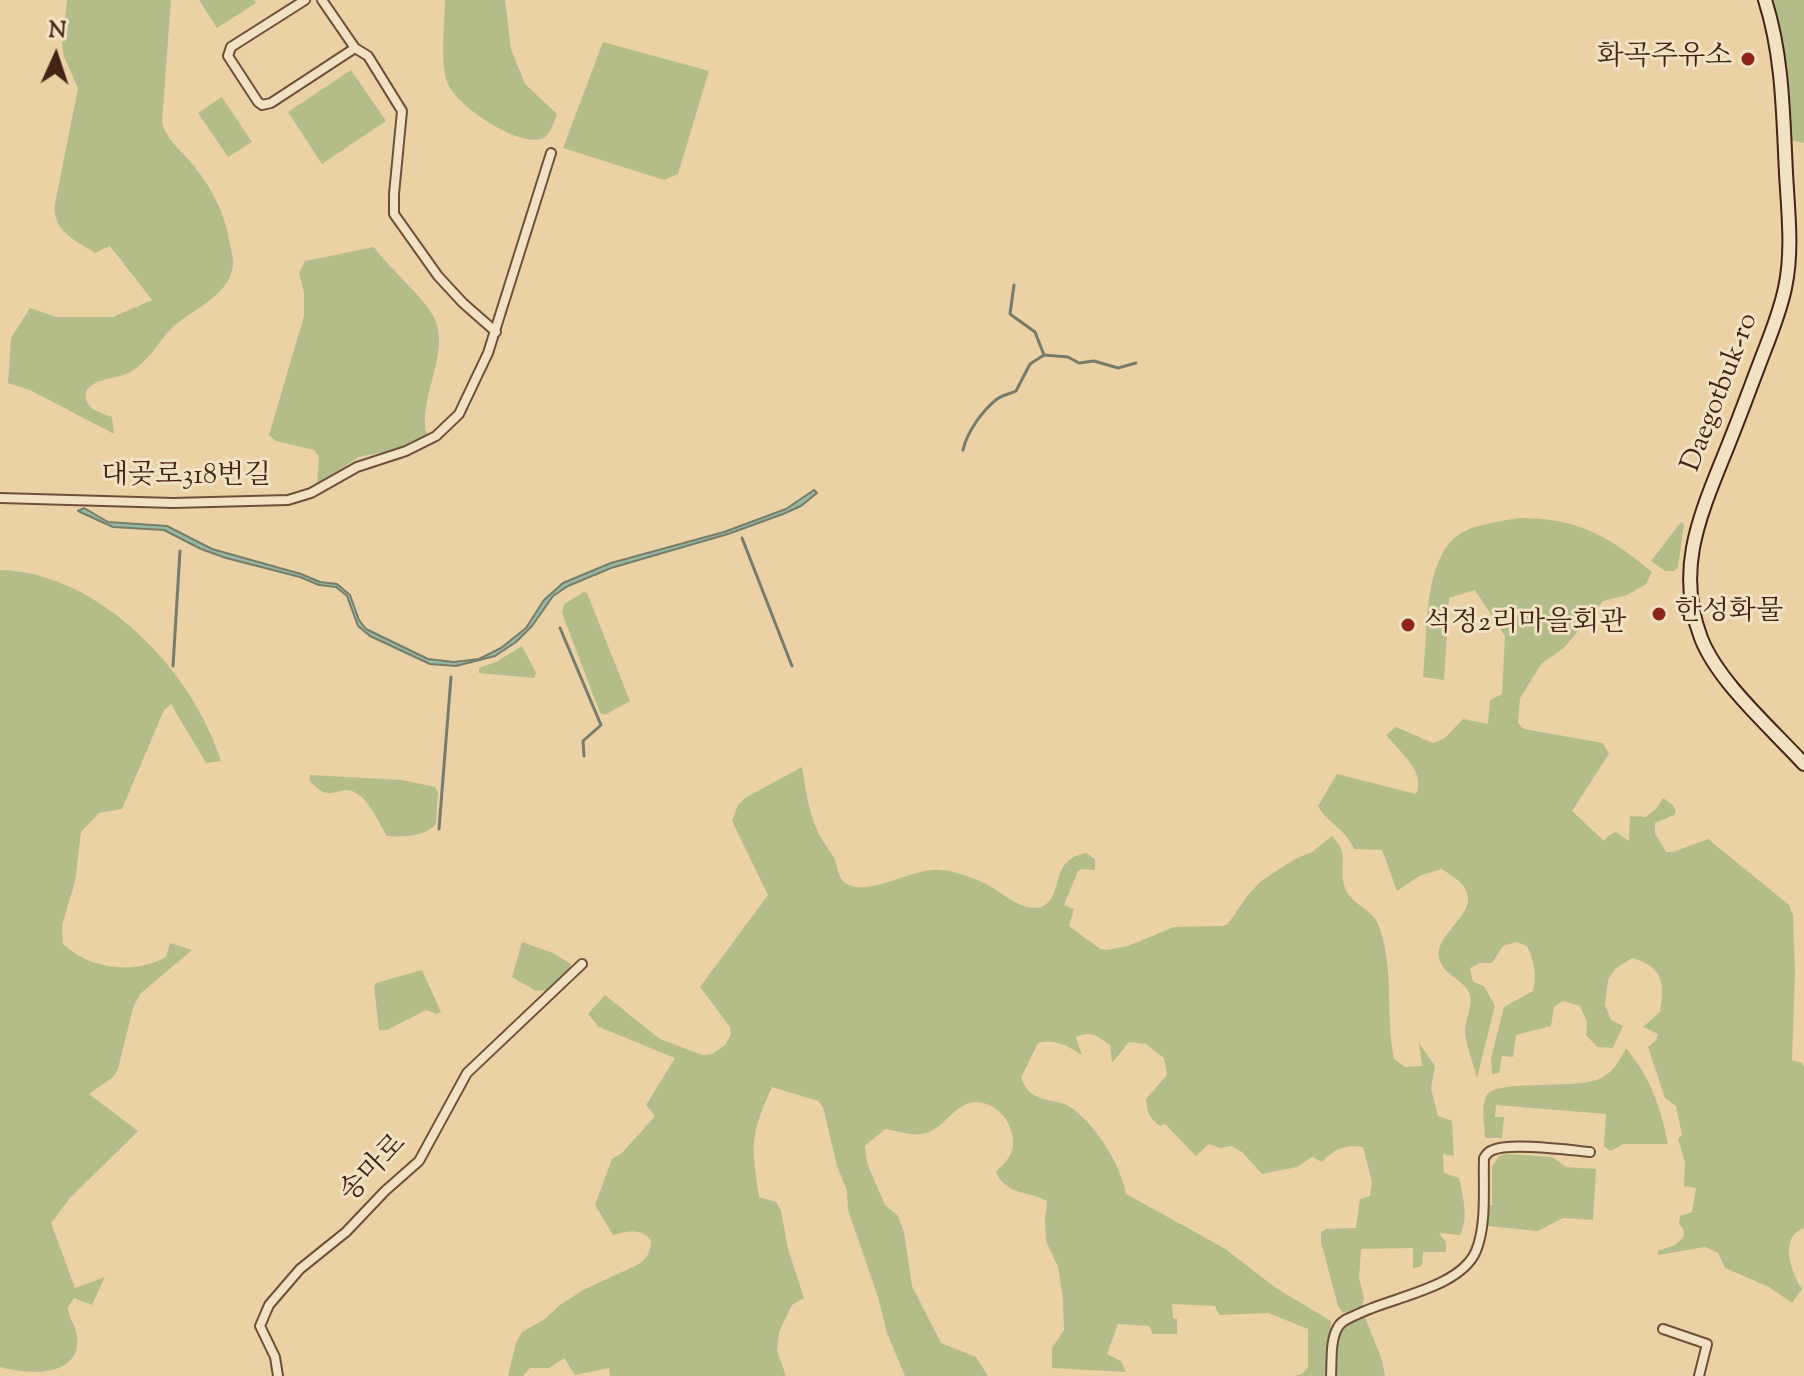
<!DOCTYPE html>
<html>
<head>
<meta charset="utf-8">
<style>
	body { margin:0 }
	#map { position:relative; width:1804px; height:1376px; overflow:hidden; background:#ead2a5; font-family:"Sorts Mill Goudy",serif }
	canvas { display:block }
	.north { position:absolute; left:16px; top:16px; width:80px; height:80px; -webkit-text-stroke:6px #f1e2c4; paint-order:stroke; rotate:3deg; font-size:22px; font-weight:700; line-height:32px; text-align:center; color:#442415 }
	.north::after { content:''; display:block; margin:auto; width:28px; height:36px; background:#442415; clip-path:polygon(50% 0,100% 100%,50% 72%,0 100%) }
</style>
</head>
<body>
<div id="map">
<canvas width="1804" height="1376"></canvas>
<div class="north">N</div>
</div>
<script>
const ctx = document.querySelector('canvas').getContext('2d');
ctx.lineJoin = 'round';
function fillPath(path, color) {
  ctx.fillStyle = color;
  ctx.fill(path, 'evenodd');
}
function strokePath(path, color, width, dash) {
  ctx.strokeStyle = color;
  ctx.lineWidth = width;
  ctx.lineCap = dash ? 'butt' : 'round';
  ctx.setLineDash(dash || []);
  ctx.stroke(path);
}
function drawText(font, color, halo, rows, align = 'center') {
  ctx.font = font + ' "Sorts Mill Goudy","Noto Serif KR",serif';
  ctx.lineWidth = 6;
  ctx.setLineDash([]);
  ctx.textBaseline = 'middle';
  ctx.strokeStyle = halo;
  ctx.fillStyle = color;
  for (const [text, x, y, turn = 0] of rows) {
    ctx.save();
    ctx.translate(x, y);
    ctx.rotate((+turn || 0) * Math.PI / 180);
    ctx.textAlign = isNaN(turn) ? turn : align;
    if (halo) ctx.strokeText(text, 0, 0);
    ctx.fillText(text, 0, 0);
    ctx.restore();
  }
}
fillPath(new Path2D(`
	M67 0H171L162 122C166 140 183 152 194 166 213 190 225 214 230 244 232 254 235 264 231 274 221 301 186 312 168 332 157 345 149 359 135 369 120 381 98 375 86 391 83 409 99 412 112 417L114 434 30 390 8 383 11 338 30 308 56 317H113L152 300 110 246 95 253C75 240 52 231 55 204L78 88 64 57 62 45Z
	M199 0H254L256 3 217 28Z
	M445 0H505L511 49 525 84 557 114C553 123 551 136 541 139 517 146 459 107 449 86 439 67 445 22 445 0Z
	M1771 0H1804V143L1791 140 1785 65Z
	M603 42 709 71 678 174 664 180 563 148Z
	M351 70 386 121 322 164 288 112Z
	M222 97 252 142 228 157 198 113Z
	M374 247C389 269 431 302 437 325 447 359 417 402 427 436L402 448 359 457 317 484 319 457 314 450 276 441 269 435 304 316V293L299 273 305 261Z
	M1518 518C1578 518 1607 535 1652 572L1646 584 1627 595 1603 601 1564 648 1542 663 1520 698 1518 723 1524 729 1603 743 1609 754 1572 811 1604 841 1608 836 1616 832 1629 841 1630 816 1646 817 1656 809 1663 798 1673 805 1676 811 1674 815 1655 823V833L1666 852H1673L1708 839 1789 905 1793 915 1795 972 1792 1060 1802 1063 1804 1067V1228C1778 1237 1791 1272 1802 1289L1792 1303 1769 1287 1725 1268 1718 1253 1705 1247 1658 1255V1251L1675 1245 1684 1236 1683 1228 1679 1224 1680 1216 1692 1212 1696 1188 1684 1186 1685 1162 1678 1139 1682 1135 1676 1106 1665 1098 1648 1047 1656 1040 1658 1034 1643 1027 1660 1012C1665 982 1663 967 1632 958L1615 969 1608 980 1605 1005 1611 1020 1623 1026 1613 1048 1597 1047 1586 1035 1587 1022 1580 1006 1563 1001 1554 1007 1551 1026 1516 1035 1513 1057 1502 1056 1499 1073 1492 1074 1491 1058 1504 1007 1533 991C1537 976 1534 960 1527 946L1516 942 1503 946 1492 963H1480L1470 968 1473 982 1484 986 1495 1006 1477 1078C1474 1066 1465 1041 1465 1031 1465 1019 1473 1006 1470 995 1466 980 1443 976 1439 958 1433 927 1506 904 1441 869L1419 876 1397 891 1382 850 1354 849C1347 830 1327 823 1318 806L1337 774 1416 794C1427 773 1399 751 1386 735L1396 727 1433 743 1445 738 1463 719 1488 724 1490 700 1502 694 1505 636 1475 590 1449 598 1444 680 1423 677C1428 638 1422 561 1458 535 1474 524 1499 522 1518 518Z
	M1681 522 1684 524 1678 567 1674 571H1665L1651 561Z
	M0 570C99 572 193 671 221 761L206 763 171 704 164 710 122 809 99 813 81 832 75 882 62 925 63 944C89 969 134 975 166 957L170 943 192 950 140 994 133 1008 118 1069 113 1077 89 1094 138 1131 70 1198 51 1223 75 1288 105 1277 92 1305 74 1298 68 1307C68 1318 76 1325 77 1336 82 1376 32 1376 0 1367Z
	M584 592 587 593 630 701 605 715 600 713 562 613 564 604Z
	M522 646 536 673 534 678 479 673V668L496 662Z
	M802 767C806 789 808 811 818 832 822 841 829 849 834 858 838 866 838 880 847 884 870 897 916 866 941 870 955 871 970 877 982 882 999 889 1023 915 1043 906 1065 895 1048 860 1086 853L1095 859V870L1081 869 1078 871 1064 905 1074 909 1069 926 1100 949 1107 950 1128 946 1174 927 1223 926 1228 924 1248 895 1261 881 1295 859 1312 852 1332 836C1351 855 1338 867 1345 888 1351 904 1372 909 1378 924 1395 967 1385 1014 1394 1059L1405 1067 1422 1066 1419 1043 1435 1066 1431 1089 1438 1116 1452 1121 1454 1156 1443 1154 1444 1173 1459 1178C1463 1197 1469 1218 1460 1235L1439 1233 1446 1242V1252H1423L1422 1266 1413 1268V1248L1361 1249 1359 1278 1364 1298 1362 1306 1343 1313 1338 1306 1321 1242V1232L1326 1229 1356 1228 1360 1199 1370 1196 1372 1182 1363 1147C1346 1144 1333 1149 1322 1162L1312 1157 1297 1167 1262 1174 1242 1152 1231 1146 1220 1148 1209 1144 1196 1156 1165 1124 1160 1126C1149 1119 1147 1111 1146 1099L1167 1075 1164 1058 1146 1044 1129 1042 1112 1063 1110 1045C1097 1036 1091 1030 1076 1037L1082 1055C1067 1046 1056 1039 1038 1043L1021 1078C1032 1107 1054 1095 1073 1109 1097 1127 1121 1165 1126 1194L1224 1248 1276 1288 1331 1321 1327 1371 1324 1376H1294L1302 1374 1308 1367V1329L1268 1313 1219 1315 1215 1306 1172 1304 1173 1318 1177 1319V1334H1153L1149 1326 1118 1324 1107 1354 1121 1361 1126 1372 1052 1368V1348L1064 1330 1063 1299 1058 1267 1046 1241 1045 1219 1047 1201C1029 1191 1005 1195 996 1172 1003 1165 1012 1156 1013 1146 1015 1122 994 1098 970 1103 954 1107 944 1126 929 1132 916 1138 898 1131 885 1129L865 1146 867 1163 885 1205 898 1216 904 1232 912 1286 941 1343 976 1357 988 1376H905L887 1333 878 1297 848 1210 847 1191 837 1166 823 1107 818 1101 772 1087C750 1136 751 1144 759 1197L776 1202 781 1211 788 1249 804 1298 792 1305 779 1332 777 1351 786 1376H610L609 1368 575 1375 564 1358 549 1368H530L523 1376H508L516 1343 522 1332 545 1319 560 1305 583 1290 637 1265C647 1259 651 1252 651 1240 641 1228 626 1231 613 1235L595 1205 612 1159 622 1153 655 1116 646 1105 675 1058 599 1027 588 1014 605 995 660 1039 702 1055 712 1054 725 1045 731 1034 730 1027 700 987 768 895 732 821 738 805 745 798Z
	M310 775 402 780 435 787 438 792 436 824C424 837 403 837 387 836 378 822 371 802 356 793 339 782 332 807 309 780Z
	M522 942 553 953 571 964 568 973 550 990 536 991 512 977Z
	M422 970 441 1012 437 1014 426 1010 387 1030H379L374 986 376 983Z
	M1626 1048C1650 1077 1661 1107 1668 1144H1624L1610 1151 1604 1146 1606 1114 1496 1105 1495 1117H1504L1502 1138H1485C1485 1126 1480 1106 1487 1095 1499 1078 1581 1091 1603 1077 1614 1071 1620 1059 1626 1048Z
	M1507 1154 1552 1157 1566 1167 1596 1169 1593 1220 1563 1218 1538 1231 1487 1226 1486 1205H1492V1166L1499 1156Z
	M1364 1315 1382 1360 1385 1376H1334L1336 1341 1341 1325Z`), '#b4bd89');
const water = new Path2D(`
	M814 490 817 493 801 506 783 514 728 534 611 568 568 586 553 596 532 626 516 642 495 656 456 666 430 664 370 636 358 626 347 596 336 587 319 585 300 577 226 558 201 549 164 530 113 527 78 511 84 508 108 522 167 526 212 549 301 574 320 582 337 584 350 595 359 620 366 629 428 659 454 662 479 659 501 648 526 628 544 600 563 583 611 563 724 532 786 509Z`);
fillPath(water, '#98b8a4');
strokePath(water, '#767d6b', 2);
strokePath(new Path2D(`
	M1044 355 1068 357 1079 363 1094 361 1118 368 1136 363
	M963 450C967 432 982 411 997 399 1002 395 1010 394 1016 391L1030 364 1044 355 1035 332 1010 314 1014 285
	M742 538 792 666
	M560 628 601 725 583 741 584 756
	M173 666 180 551
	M439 829 451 677`), '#767d6b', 3);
const street = new Path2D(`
	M305 0 231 47 228 56 258 102 262 105 271 103 355 48
	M322 0 355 48 368 56 402 111 394 194V214L438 276 463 303 496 332
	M0 498 173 503 288 500 311 493 357 467 406 451 436 436 459 414 488 353 551 153
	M1663 1329 1707 1344 1699 1376
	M278 1376 275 1357 260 1326 269 1305 300 1269 346 1232 385 1191 419 1161 467 1073 582 964
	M1331 1376C1332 1361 1330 1340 1338 1327 1342 1320 1351 1317 1358 1314 1392 1297 1460 1288 1476 1251 1487 1224 1483 1187 1484 1158 1487 1154 1487 1152 1493 1150 1509 1142 1569 1150 1590 1152`);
const secondary = new Path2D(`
	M1765 0C1783 56 1783 115 1786 173 1788 211 1793 251 1785 288 1780 312 1771 334 1762 357 1749 391 1737 424 1723 458 1698 520 1676 572 1701 638 1718 682 1772 729 1804 764`);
strokePath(street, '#6e5039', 12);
strokePath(secondary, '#442415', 16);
strokePath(street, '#f1e2c4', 8);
strokePath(secondary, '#f1e2c4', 12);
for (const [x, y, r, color] of [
	[1748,59,8,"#8f2418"],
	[1659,614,8,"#8f2418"],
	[1408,625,8,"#8f2418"]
]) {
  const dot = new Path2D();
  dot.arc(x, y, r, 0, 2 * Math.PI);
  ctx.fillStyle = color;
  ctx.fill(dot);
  strokePath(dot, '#f1e2c4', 3);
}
drawText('28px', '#442415', '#f1e2c4', [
	["화곡주유소",1732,59,"right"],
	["한성화물",1675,614],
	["석정2리마을회관",1424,625]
], 'left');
drawText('28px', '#442415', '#f1e2c4', [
	["Daegotbuk-ro",1722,393,-69],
	["대곶로318번길",186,478],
	["송마로",375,1170,-46]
]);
</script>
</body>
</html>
